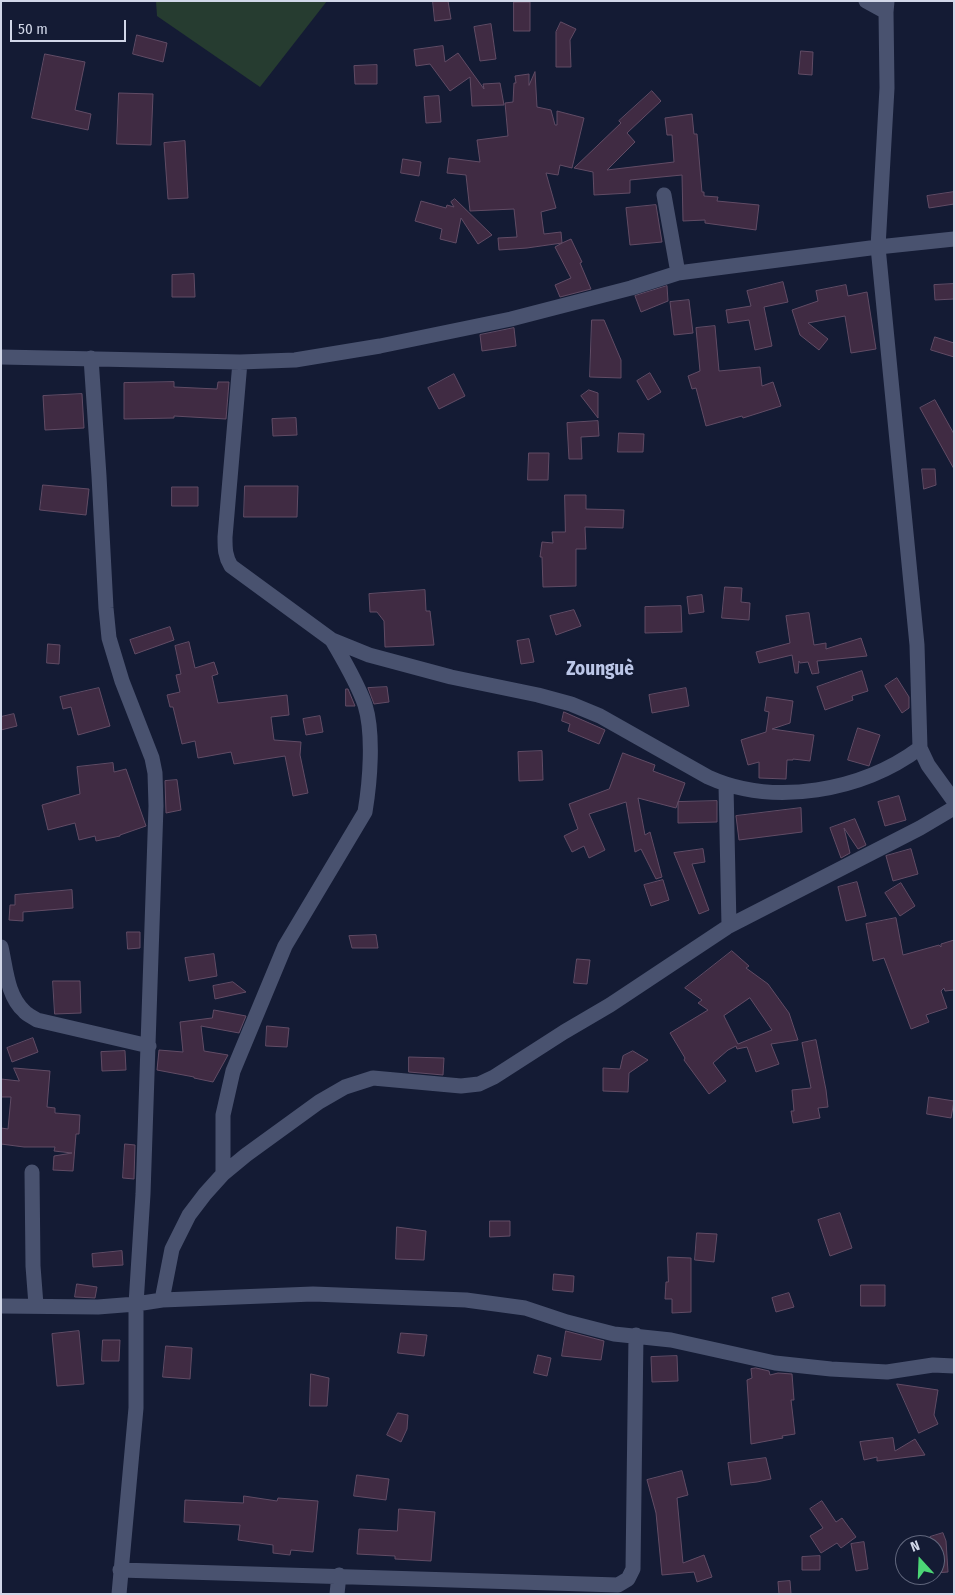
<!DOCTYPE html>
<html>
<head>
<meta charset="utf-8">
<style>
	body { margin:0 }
	#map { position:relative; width:955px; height:1595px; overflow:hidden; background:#141b34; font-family:"Fira Sans Condensed",sans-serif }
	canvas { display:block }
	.frame { position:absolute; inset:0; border:2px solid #d1d7e8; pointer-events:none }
	.north { position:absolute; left:895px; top:1535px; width:50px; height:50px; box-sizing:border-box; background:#141b34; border:1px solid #60667c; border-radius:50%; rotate:340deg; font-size:14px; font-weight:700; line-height:20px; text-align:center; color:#d1d7e8 }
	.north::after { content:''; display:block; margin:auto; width:18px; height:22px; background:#4cd676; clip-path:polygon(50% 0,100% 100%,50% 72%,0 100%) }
	.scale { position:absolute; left:10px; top:20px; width:116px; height:22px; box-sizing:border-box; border:2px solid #d1d7e8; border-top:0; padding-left:6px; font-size:15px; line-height:18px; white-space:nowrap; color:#d1d7e8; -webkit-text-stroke:4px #141b34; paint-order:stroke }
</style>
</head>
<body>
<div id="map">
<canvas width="955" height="1595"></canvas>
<div class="frame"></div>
<div class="north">N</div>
<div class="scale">50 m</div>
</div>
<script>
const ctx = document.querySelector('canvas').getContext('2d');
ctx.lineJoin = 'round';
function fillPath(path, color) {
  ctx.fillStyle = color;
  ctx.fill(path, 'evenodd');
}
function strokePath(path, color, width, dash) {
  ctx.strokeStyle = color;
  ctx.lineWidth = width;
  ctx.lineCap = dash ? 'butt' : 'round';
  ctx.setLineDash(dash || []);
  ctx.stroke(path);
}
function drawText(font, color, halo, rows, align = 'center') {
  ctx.font = font + ' "Fira Sans Condensed",sans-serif';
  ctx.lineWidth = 4.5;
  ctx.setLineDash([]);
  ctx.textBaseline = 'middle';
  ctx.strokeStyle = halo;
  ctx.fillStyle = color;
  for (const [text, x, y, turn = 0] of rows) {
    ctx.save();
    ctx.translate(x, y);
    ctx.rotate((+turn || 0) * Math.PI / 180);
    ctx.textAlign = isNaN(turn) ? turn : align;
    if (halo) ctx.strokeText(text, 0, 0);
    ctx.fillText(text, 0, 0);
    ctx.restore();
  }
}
fillPath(new Path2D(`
	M156 1H327L260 87 157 16Z`), '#263c30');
const building = new Path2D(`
	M433 1H448L451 19 435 21Z
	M514 2H530V31H514Z
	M561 22 576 29 570 40 571 67H556V32Z
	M491 24 496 59 480 61 474 27Z
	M137 35 167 43 163 62 133 54Z
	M443 46 445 62 458 53 484 89 483 84 500 83 504 105 472 106 470 77 450 91 430 64 416 66 414 50Z
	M801 51 813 52 812 75 799 74Z
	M45 54 85 62 75 110 91 114 88 130 32 118Z
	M377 65V84H355L354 66Z
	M535 72 537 107 551 110 555 125H557V111L584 118 572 168 560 165 558 175 546 173 556 208 541 212 544 234 561 232 562 243 571 239 582 262 580 263 591 289 560 297 555 285 571 278 555 247 562 243 527 248 499 250 498 238 517 237 514 209 470 211 466 175 447 173 449 158 480 162 477 140 508 136 505 103 513 102 514 83H516L515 76 529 74V85Z
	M652 91 661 101 627 133 635 142 607 170 674 162 672 135H667L665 118 692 114 694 134H697L702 192H704V196L718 197 717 201 759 205 756 230 705 223V220L683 221 682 175 630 180V193L594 195 593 172 574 168 621 123 619 121Z
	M119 93 153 94 151 145 117 144Z
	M439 96 441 122 426 123 424 97Z
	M185 141 188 198 168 199 164 143Z
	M403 159 421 162 419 176 401 173Z
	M954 192V204L929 208 927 196Z
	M455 199 492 235 478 244 461 218 456 243 440 239 442 229 415 221 421 201 446 208 447 205 454 207 451 202Z
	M656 205 662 242 630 245 626 208Z
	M194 274 195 297H172V275Z
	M783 282 788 302 764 307 772 346 755 350 749 320 728 323 726 310 751 306 747 291Z
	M954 284V299L935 300 934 285Z
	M846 285 848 296 867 292 876 349 851 353 845 316 808 323 828 339 819 350 800 335 792 310 818 301 816 291Z
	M667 286 668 301 641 312 635 296Z
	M689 300 693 333 674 335 670 302Z
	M592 320H604L621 360V378L590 377Z
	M715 326 719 371 760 367 762 386 773 382 781 406 743 418 742 416 706 426 696 388 692 389 688 376 700 371 696 328Z
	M514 328 516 346 482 351 480 335Z
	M935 337 954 343V357L931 350Z
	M650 373 661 392 648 400 637 381Z
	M454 374 465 396 439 409 428 388Z
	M174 382V387L217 389 218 382H229L226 419 174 416V418L124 419V383Z
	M589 390 598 393V418L581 396Z
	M82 394 84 428 45 430 43 396Z
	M935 400 954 434V469L920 408Z
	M296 418 297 435 273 436 272 419Z
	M598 421 599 436 581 437 582 459H569L567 423Z
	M619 433 644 434 643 452H618Z
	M529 453H549L548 480H528Z
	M922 469H935L936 485 924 489Z
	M43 485 89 489 86 515 40 510Z
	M245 486H298L297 517H244Z
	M172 487H198V506H172Z
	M565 495H586V509L624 510 623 528 585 527 586 549H576V586L543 587 542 557H540L542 542 553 543 552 532H565Z
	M725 587 742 588 741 602 750 603 749 620 722 618Z
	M425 590 426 611H430L434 645 385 647 384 621 377 612H370L369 594Z
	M702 595 704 612 689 614 687 597Z
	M681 606 682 632 645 633V607Z
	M574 610 581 626 556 635 550 616Z
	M809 613 814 645 826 643V649L861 638 867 656 817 661 819 673 812 674 808 662 800 663 799 661 798 673H795L792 655 759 663 756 652 790 643 786 616Z
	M170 627 174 640 135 654 130 640Z
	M529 639 534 662 521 664 517 641Z
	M189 642 195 668 214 662 218 674 212 676 218 703 287 695 289 715 271 717 274 740 301 742 300 755 308 793 293 796 285 756 234 764 231 752 198 758 195 741 182 744 173 707H170L167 695 180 692 176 675 181 674 175 646Z
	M48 644 60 645 59 664 47 663Z
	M862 671 868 691 852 696 853 700 825 710 817 687Z
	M897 678 909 697V708L902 713 885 686Z
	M387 687 389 702 374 704 368 688Z
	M99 688 110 726 78 735 71 707 63 709 60 697Z
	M686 688 689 706 652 713 649 695Z
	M346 689H348L355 706H346Z
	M767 697 793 701 790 723 772 729 814 735 810 761 793 759V760H787L786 779 759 778V762L748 765 741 740 766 732 769 712 765 711Z
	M564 712 605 730 599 744 568 731 570 724 562 721Z
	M14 714 17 726 1 730V717Z
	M320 716 323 732 306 735 303 719Z
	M858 728 880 735 869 766 848 760Z
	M542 751 543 780 519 781 518 752Z
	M623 753 655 765 653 771 685 783 676 808 638 798 645 835 650 832 662 877 656 879 641 849 635 852 626 802 589 814 605 850 589 858 584 846 572 852 564 836 578 829 569 804 609 789Z
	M113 763 114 772 126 769 146 826 120 835V836L96 841 95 836 79 840 75 823 48 830 42 805 80 794 77 767Z
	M177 780 181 810 166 813 165 781Z
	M899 796 906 820 885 826 878 802Z
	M717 801V822L678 823V802Z
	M801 808 802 832 739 840 736 816Z
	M855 819 866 845 858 849 844 828 850 853 841 858 830 828Z
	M703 849 705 862 692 864 709 910 699 914 674 853Z
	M911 849 918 874 893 881 886 856Z
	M663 880 669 900 651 906 644 885Z
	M857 882 866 916 846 921 838 887Z
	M901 883 915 906 900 916 885 893Z
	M72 890 73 908 23 912V921L9 920 10 905H15V895Z
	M896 918 903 955 939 945 941 947V944L954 940V990L945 991 944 988 941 991 947 1008 926 1015 929 1022 911 1029 884 958 873 961 866 924Z
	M127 932H140V948L128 949Z
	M376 935 378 948H352L349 936Z
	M732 951 749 966 746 968 768 984 789 1013 798 1040 771 1044 779 1064 756 1072 747 1047 737 1049 736 1046 728 1050 713 1063 726 1081 709 1094 684 1060 685 1058 670 1033 708 1010 698 1003 702 1000 685 988ZM750 998 772 1030 738 1044 724 1016Z
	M214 954 217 976 189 981 185 958Z
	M577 959 590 960 587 984 574 983Z
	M53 981H80L81 1013 55 1014Z
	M233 982 246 992 215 999 213 986Z
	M214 1010 246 1016 239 1033 201 1026 204 1051 228 1055 213 1082 194 1078V1077L157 1070 159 1050 183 1052 180 1022 212 1018Z
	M267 1026 289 1028 287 1047 266 1046Z
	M33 1038 38 1052 12 1062 7 1048Z
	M816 1040 826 1090 828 1107 818 1108 820 1118 793 1123 791 1111H794L792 1090 811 1088 802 1043Z
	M125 1051 126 1070 102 1071 101 1052Z
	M633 1051 648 1060 629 1073 628 1092 603 1091V1068L620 1069 623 1056Z
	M409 1057 444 1058 443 1075 409 1072Z
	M14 1068 50 1071 47 1107 55 1108V1113L80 1115 79 1134H76L73 1171 53 1170 54 1156 72 1153 54 1151 55 1147H24L1 1144V1128L8 1129 11 1097H1V1079L19 1081Z
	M929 1097 954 1101 951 1118 927 1114Z
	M125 1144 135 1145 134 1179 123 1178Z
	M840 1213 852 1248 830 1256 818 1220Z
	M490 1221H510V1236L490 1237Z
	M397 1227 426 1231 424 1260 396 1259Z
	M697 1233 717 1234 714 1262 695 1260Z
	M122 1251 123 1265 93 1267 92 1254Z
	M668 1257 691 1258V1312L672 1313V1299H665L666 1282H668Z
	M554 1274 574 1276 573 1292 553 1290Z
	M77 1284 97 1287 95 1298 75 1297Z
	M861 1285H885V1306H861Z
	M789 1293 794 1307 776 1312 772 1298Z
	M79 1331 84 1384 57 1386 52 1334Z
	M566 1331 604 1341 601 1360 562 1356Z
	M401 1333 427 1335 424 1356 398 1353Z
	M103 1340H120L119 1361H102Z
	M166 1346 192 1348 190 1379 163 1377Z
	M538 1355 551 1358 547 1376 534 1373Z
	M677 1356 678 1381 652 1382 651 1357Z
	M756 1368 769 1371 770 1375 778 1373 792 1374 794 1400H791L795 1434 782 1436 783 1438 751 1444 747 1380 752 1378 751 1369Z
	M311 1374 329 1378 327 1406H310Z
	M897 1384 938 1390 934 1415 938 1424 919 1433Z
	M398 1413 408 1415 407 1429 401 1442 387 1435Z
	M893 1438 895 1451 915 1439 925 1455 877 1461V1457L864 1460 860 1442Z
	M766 1458 771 1479 757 1482 731 1485 728 1463Z
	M682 1471 688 1495 677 1498 683 1563 704 1555 712 1577 697 1582 694 1572 662 1575 656 1513 647 1480Z
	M357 1475 389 1479 386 1500 354 1496Z
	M244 1496 277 1501 278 1498 318 1501 313 1552 291 1550 290 1555 273 1553V1545L238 1540 240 1525 184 1522 185 1500 243 1503Z
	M822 1501 836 1522 842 1518 856 1537 841 1548 837 1543 821 1553 810 1536 823 1528 810 1509Z
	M399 1509 435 1512 431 1561 395 1559V1556L357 1554 359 1529 397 1531Z
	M943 1533 946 1541 948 1572 935 1573V1545H932L930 1537Z
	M864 1542 868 1569 856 1571 851 1544Z
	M820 1556V1570H802V1557Z
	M790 1581 791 1594H779L778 1582Z`);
fillPath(building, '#402b43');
strokePath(building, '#614c65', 1);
strokePath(new Path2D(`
	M866 1 886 12
	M887 1 886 12 887 88 878 247 917 645 920 748 928 765 954 801
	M664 195 678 273
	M1 357 240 362 295 360 380 346 511 319 631 288 678 273 878 247 954 239
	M91 358 99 476 106 608 109 638 122 681 152 758 155 773 156 806 143 1194 136 1304V1408L119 1594
	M240 362 225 537C225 549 225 556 231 566L332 640 369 655 451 677 538 695 571 704 600 716 708 777C774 807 862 791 920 748
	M726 785 729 926
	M1 947C6 968 7 996 24 1011 27 1015 33 1017 37 1020L149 1046
	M32 1172 33 1266 36 1305
	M223 1174V1115L233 1071 285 946 365 812C370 782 374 734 365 705 357 682 344 661 332 640
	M162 1300 172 1249 189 1215 205 1194 223 1174 246 1155 319 1102 345 1087 373 1078 461 1086 479 1084 494 1077 564 1032 610 1005 729 926 920 828 954 808
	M1 1306 98 1307 136 1304 162 1300 313 1294 466 1300 525 1308 567 1322 614 1334 671 1340 775 1363 831 1369 887 1372 933 1365 954 1366
	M120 1570 618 1585 628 1579 633 1569 636 1335
	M337 1594 339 1575`), '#49526f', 15);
drawText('bold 19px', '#bcc7e8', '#141b34', [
	["Zounguè",600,670]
]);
</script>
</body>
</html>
